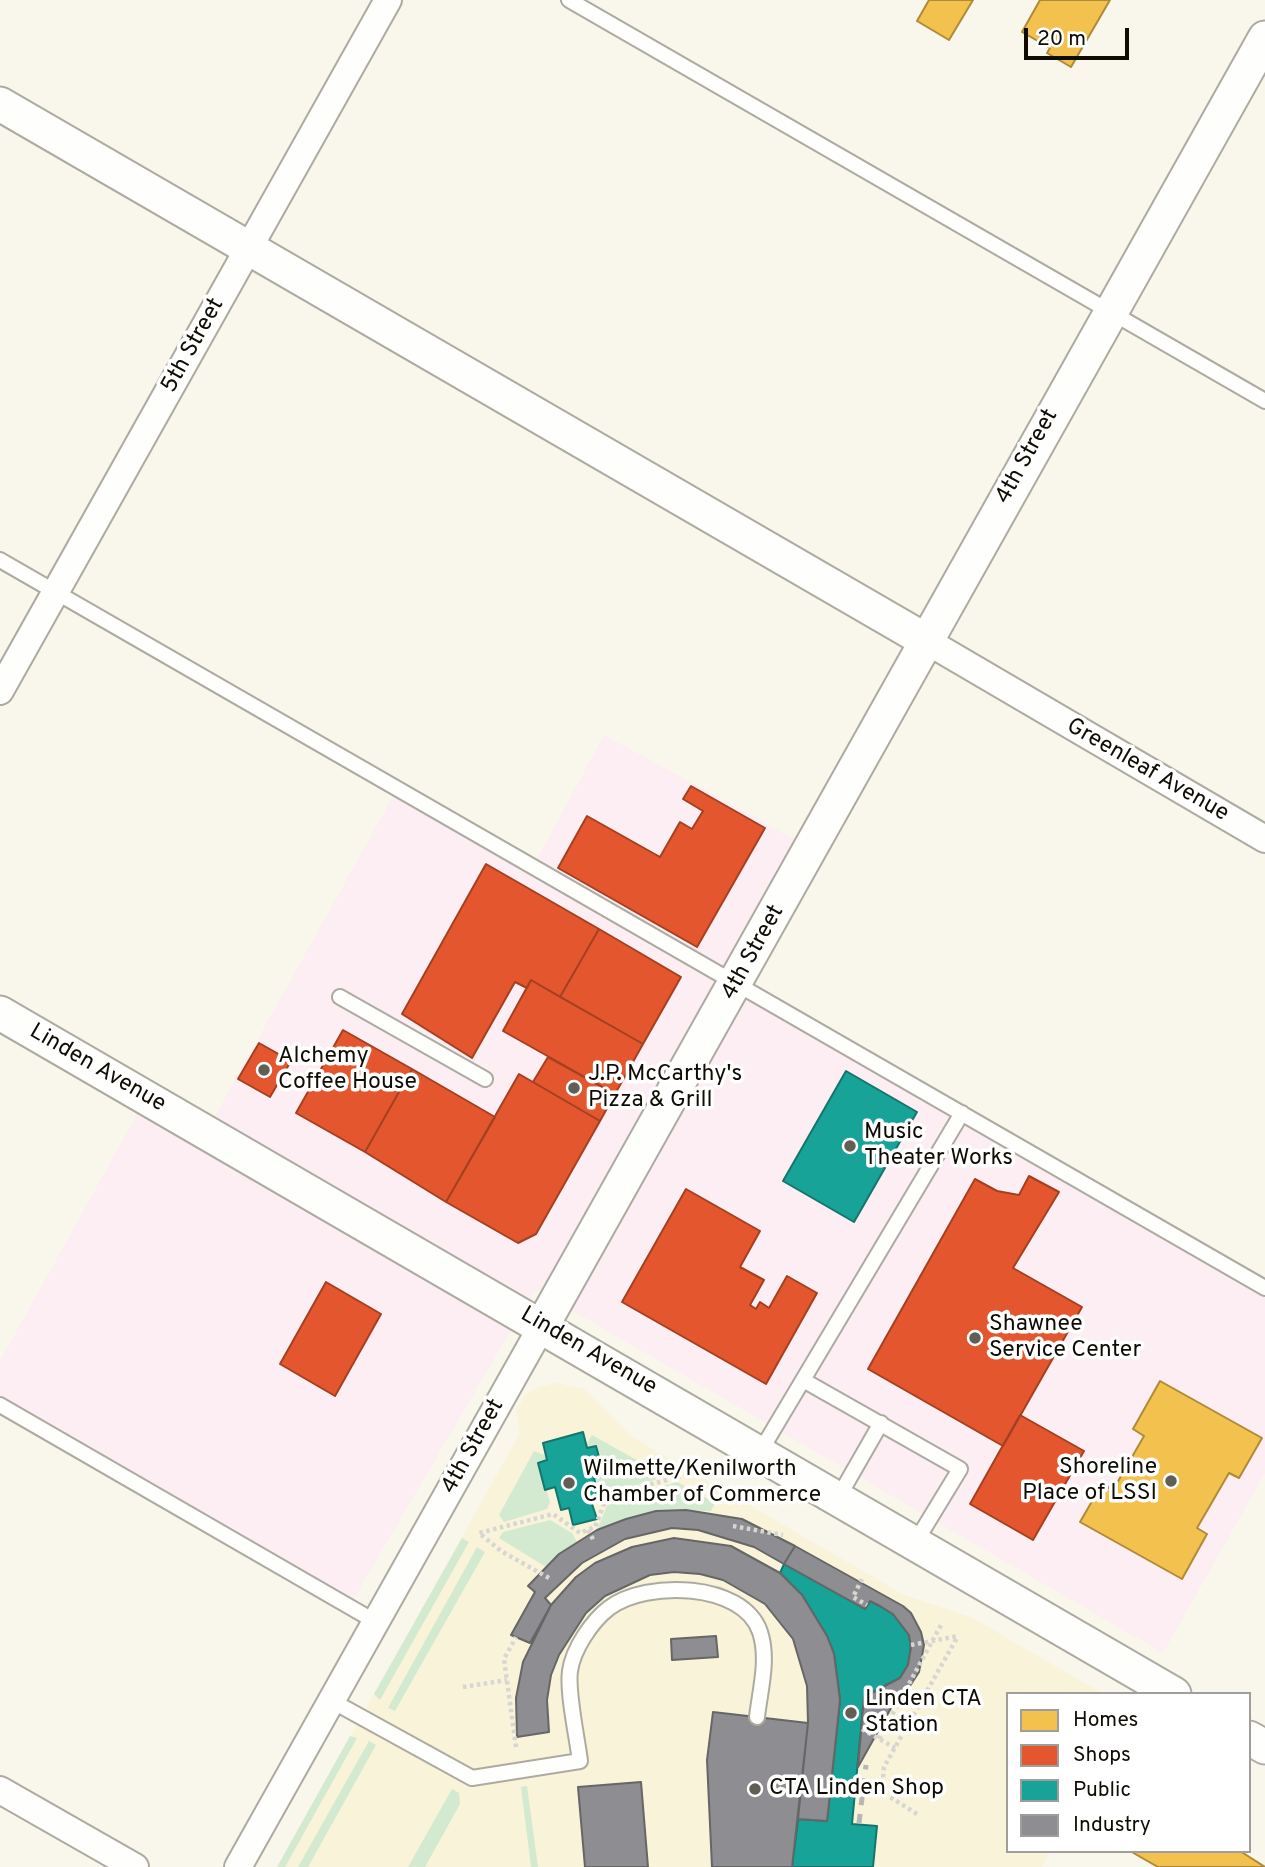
<!DOCTYPE html>
<html>
<head>
<meta charset="utf-8">
<style>
	body { margin:0 }
	#map { position:relative; width:1265px; height:1867px; overflow:hidden; background:#f9f6ec; font-family:Overpass,sans-serif }
	canvas { display:block }
	.legend { position:absolute; left:1006px; top:1692px; width:245px; height:161px; box-sizing:border-box; background:#fff; border:2px solid #9f9e9a; margin:0; padding:9px 12px; list-style:none; font-size:21px; color:#0e0c03 }
	.legend li { display:flex; align-items:center; gap:14px; height:35px }
	.legend b { width:35px; border:2px solid #9f9e9a }
	.scale { position:absolute; left:1024px; top:28px; width:105px; height:32px; box-sizing:border-box; border:4px solid #0e0c03; border-top:0; padding-left:9px; font-size:21px; line-height:24px; white-space:nowrap; color:#0e0c03; -webkit-text-stroke:5px #fff; paint-order:stroke }
</style>
</head>
<body>
<div id="map">
<canvas width="1265" height="1867"></canvas>
<ul class="legend">
<li><b style="height:19px;background:#f2c14e"></b>Homes</li>
<li><b style="height:19px;background:#e4572e"></b>Shops</li>
<li><b style="height:19px;background:#17a398"></b>Public</li>
<li><b style="height:19px;background:#8d8d92"></b>Industry</li>
</ul>
<div class="scale">20 m</div>
</div>
<script>
const ctx = document.querySelector('canvas').getContext('2d');
ctx.lineJoin = 'round';
function fillPath(path, color) {
  ctx.fillStyle = color;
  ctx.fill(path, 'evenodd');
}
function strokePath(path, color, width, dash) {
  ctx.strokeStyle = color;
  ctx.lineWidth = width;
  ctx.lineCap = dash ? 'butt' : 'round';
  ctx.setLineDash(dash || []);
  ctx.stroke(path);
}
function drawText(font, color, halo, rows, align = 'center') {
  ctx.font = font + ' Overpass,sans-serif';
  ctx.lineWidth = 7;
  ctx.setLineDash([]);
  ctx.textBaseline = 'middle';
  ctx.strokeStyle = halo;
  ctx.fillStyle = color;
  for (const [text, x, y, turn = 0] of rows) {
    ctx.save();
    ctx.translate(x, y);
    ctx.rotate((+turn || 0) * Math.PI / 180);
    ctx.textAlign = isNaN(turn) ? turn : align;
    if (halo) ctx.strokeText(text, 0, 0);
    ctx.fillText(text, 0, 0);
    ctx.restore();
  }
}
fillPath(new Path2D(`
	M604 735 805 845 732 980 1265 1288V1473L1163 1653 535 1289 349 1607 0 1399V1361L145 1100 205 1134 396 791 534 865Z`), '#fceef2');
fillPath(new Path2D(`
	M557 1383 584 1389 632 1437 904 1595 971 1617 1103 1694H1008V1851H1050L1042 1867H277L520 1433 516 1410 526 1394 541 1386Z`), '#f9f3d9');
fillPath(new Path2D(`
	M592 1435 658 1472 655 1480 598 1495 594 1478 604 1474 596 1446 587 1448 586 1445Z
	M534 1451 547 1456V1460L538 1463 550 1502 547 1509 504 1522 499 1515Z
	M677 1482 715 1503 711 1511H656L597 1530 609 1501Z
	M550 1520 572 1533 577 1542 546 1567 499 1538 503 1532Z
	M462 1538 469 1542 380 1700 374 1694Z
	M477 1547 485 1552 395 1711 388 1708Z
	M350 1736 357 1738 285 1867H277Z
	M369 1741 376 1745 308 1867H298Z
	M527 1786 538 1867H531L521 1787Z
	M452 1789 459 1793 460 1804 425 1867H408Z`), '#d3ead0');
const homes = new Path2D(`
	M929 0H973L949 40 917 21Z
	M1040 0H1110L1071 67 1047 53 1050 48 1022 32Z
	M1160 1381 1262 1438 1239 1478 1229 1473 1197 1528 1207 1534 1182 1579 1080 1522 1102 1484 1113 1490 1144 1436 1133 1429Z
	M1130 1851H1240L1265 1867H1158Z`);
fillPath(homes, '#f2c14e');
strokePath(homes, '#ae8b38', 2);
const shops = new Path2D(`
	M691 786 765 828 697 947 558 868 587 816 660 857 680 822 692 829 703 811 683 799Z
	M486 864 599 929 560 997 531 980 527 988 515 982 472 1058 402 1014Z
	M599 929 681 977 643 1044 560 997Z
	M531 980 643 1044 615 1094 503 1031Z
	M343 1030 412 1069 365 1152 296 1113Z
	M259 1043 291 1061 270 1097 238 1079Z
	M548 1057 615 1094 600 1121 533 1082Z
	M412 1069 495 1117 446 1202 365 1152Z
	M519 1074 600 1121 536 1234 518 1243 446 1202Z
	M1029 1176 1059 1192 1013 1268 1082 1307 1003 1446 868 1369 975 1179 997 1191 1019 1195Z
	M686 1189 760 1231 740 1267 764 1280 750 1305 756 1309 760 1302 769 1308 787 1276 817 1293 766 1384 622 1302Z
	M326 1282 381 1314 335 1396 280 1364Z
	M1020 1415 1084 1451 1033 1540 970 1504Z`);
fillPath(shops, '#e4572e');
strokePath(shops, '#a44021', 2);
const public = new Path2D(`
	M846 1071 917 1112 854 1222 783 1181Z
	M583 1432 587 1448 596 1446 604 1475 594 1478 599 1499 591 1501 597 1519 573 1525 569 1508 561 1510 555 1487 545 1490 538 1463 547 1460 543 1443Z
	M784 1564 865 1609 870 1601 880 1606 893 1614 909 1635 911 1647 908 1665 900 1678 864 1697 852 1824 877 1826 873 1867H792L798 1819 827 1821 840 1700 834 1654 827 1636 802 1595 780 1573Z`);
fillPath(public, '#17a398');
strokePath(public, '#14766b', 2);
const industry = new Path2D(`
	M686 1510 742 1519 795 1546 784 1564 754 1547 698 1530 672 1528 625 1539 582 1563 545 1598 551 1605 530 1643 511 1635 535 1592 528 1586 559 1554 597 1530 626 1519 656 1511Z
	M674 1538 731 1546 780 1573 802 1595 827 1636 834 1654 840 1700 827 1821 798 1819 808 1723 807 1686 793 1639 765 1604 723 1580 700 1574 674 1572 650 1575 605 1596 586 1613 559 1655 551 1675 547 1700 549 1732 517 1737 516 1698 523 1662 551 1605 576 1577 595 1563 632 1547Z
	M795 1546 903 1606 911 1613 921 1632 924 1645 919 1672 908 1689 895 1701 858 1767 864 1697 900 1678 908 1665 911 1647 909 1635 893 1614 880 1606 870 1601 865 1609 784 1564Z
	M716 1636 718 1657 672 1660 671 1639Z
	M713 1712 808 1723 792 1867H712L707 1760Z
	M641 1782 648 1867H585L578 1787Z`);
fillPath(industry, '#8d8d92');
strokePath(industry, '#676667', 2);
const service = new Path2D(`
	M569 0 1265 401
	M0 560 1265 1288
	M340 997 485 1079
	M803 1380 960 1469 915 1543
	M0 1405 376 1622
	M760 1452 962 1113
	M838 1498 881 1423
	M332 1701 472 1778 580 1761C577 1737 567 1692 570 1671 573 1649 592 1621 609 1608 646 1580 743 1582 760 1632 769 1659 760 1690 757 1717`);
const minor = new Path2D(`
	M925 640 1265 839
	M0 691 388 0
	M0 1790 135 1867
	M238 1867 542 1326`);
const tertiary = new Path2D(`
	M0 104 925 640
	M0 1013 1174 1694
	M542 1326C784 897 1022 466 1265 38
	M1249 1738 1265 1747`);
strokePath(service, '#adaba1', 18);
strokePath(minor, '#adaba1', 30);
strokePath(tertiary, '#adaba1', 37);
strokePath(new Path2D(`
	M733 1526 783 1535
	M588 1530 594 1541
	M549 1578 501 1551 479 1533 553 1514 580 1533 595 1527 607 1496 682 1476
	M862 1579 853 1597 867 1605
	M911 1645 958 1636
	M463 1687 507 1680
	M862 1729 895 1748
	M879 1739 941 1625
	M516 1747 504 1659 516 1637
	M917 1814 882 1792 884 1767 958 1636`), '#d7d6d2', 4.5, [3.5, 3.5]);
strokePath(service, '#fefefc', 14);
strokePath(minor, '#fefefc', 26);
strokePath(tertiary, '#fefefc', 33);
strokePath(new Path2D(`
	M859 1823 866 1765`), '#b7b6b4', 5, [9, 9]);
for (const [x, y, r, color] of [
	[264,1070,7,"#605e55"],
	[574,1088,7,"#605e55"],
	[850,1146,7,"#605e55"],
	[975,1338,7,"#605e55"],
	[1171,1481,7,"#605e55"],
	[569,1483,7,"#605e55"],
	[851,1713,7,"#605e55"],
	[755,1789,7,"#605e55"]
]) {
  const dot = new Path2D();
  dot.arc(x, y, r, 0, 2 * Math.PI);
  ctx.fillStyle = color;
  ctx.fill(dot);
  strokePath(dot, '#fff', 2.5);
}
drawText('23px', '#0e0c03', '#fff', [
	["5th Street",194,346,-61],
	["4th Street",1028,457,-61],
	["Greenleaf Avenue",1147,771,30],
	["4th Street",754,953,-61],
	["Linden Avenue",97,1069,30],
	["Linden Avenue",588,1352,30],
	["4th Street",474,1447,-61]
]);
drawText('23px', '#0e0c03', '#fff', [
	["Alchemy",278,1057],
	["Coffee House",278,1083],
	["J.P. McCarthy's",588,1075],
	["Pizza & Grill",588,1101],
	["Music",864,1133],
	["Theater Works",864,1159],
	["Shawnee",989,1325],
	["Service Center",989,1351],
	["Shoreline",1157,1468,"right"],
	["Place of LSSI",1157,1494,"right"],
	["Wilmette/Kenilworth",583,1470],
	["Chamber of Commerce",583,1496],
	["Linden CTA",865,1700],
	["Station",865,1726],
	["CTA Linden Shop",769,1789]
], 'left');
</script>
</body>
</html>
